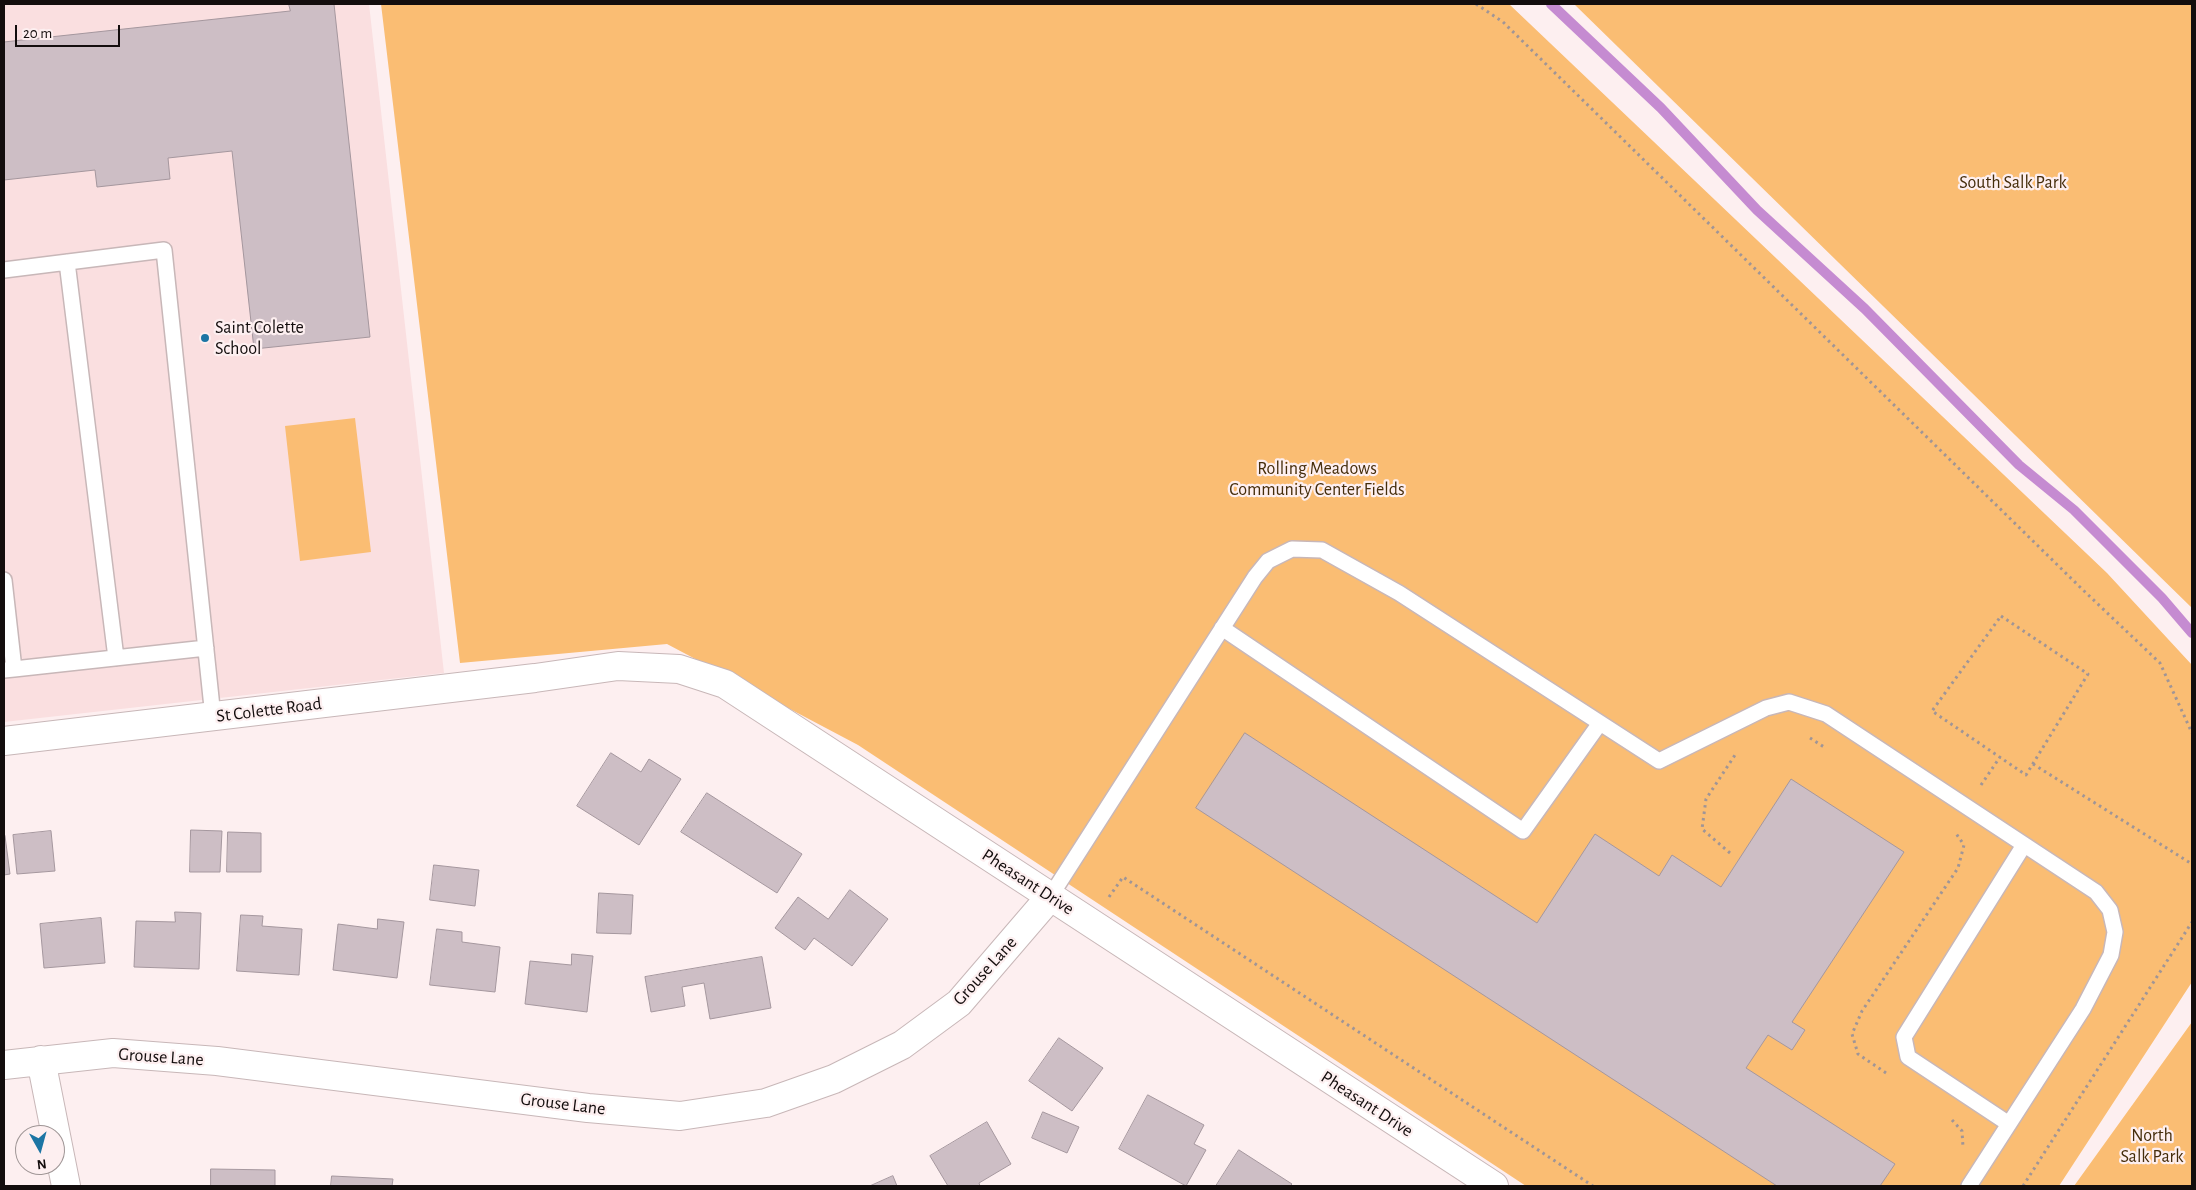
<!DOCTYPE html>
<html>
<head>
<meta charset="utf-8">
<style>
	body { margin:0 }
	#map { position:relative; width:2196px; height:1190px; overflow:hidden; background:#fdeff0; font-family:"Alegreya Sans",sans-serif }
	canvas { display:block }
	.frame { position:absolute; inset:0; border:5px solid #130d0d; pointer-events:none }
	.north { position:absolute; left:15px; top:1125px; width:50px; height:50px; box-sizing:border-box; background:#fdeff0; border:1px solid #9f9595; border-radius:50%; rotate:173deg; font-size:14px; font-weight:700; line-height:20px; text-align:center; color:#130d0d }
	.north::after { content:''; display:block; margin:auto; width:18px; height:22px; background:#1c75a4; clip-path:polygon(50% 0,100% 100%,50% 72%,0 100%) }
	.scale { position:absolute; left:15px; top:25px; width:105px; height:22px; box-sizing:border-box; border:2px solid #130d0d; border-top:0; padding-left:6px; font-size:15px; line-height:18px; white-space:nowrap; color:#130d0d; -webkit-text-stroke:4px #fdeff0; paint-order:stroke }
</style>
</head>
<body>
<div id="map">
<canvas width="2196" height="1190"></canvas>
<div class="frame"></div>
<div class="north">N</div>
<div class="scale">20 m</div>
</div>
<script>
const ctx = document.querySelector('canvas').getContext('2d');
ctx.lineJoin = 'round';
function fillPath(path, color) {
  ctx.fillStyle = color;
  ctx.fill(path, 'evenodd');
}
function strokePath(path, color, width, dash) {
  ctx.strokeStyle = color;
  ctx.lineWidth = width;
  ctx.lineCap = dash ? 'butt' : 'round';
  ctx.setLineDash(dash || []);
  ctx.stroke(path);
}
function drawText(font, color, halo, rows, align = 'center') {
  ctx.font = font + ' "Alegreya Sans",sans-serif';
  ctx.lineWidth = 4.5;
  ctx.setLineDash([]);
  ctx.textBaseline = 'middle';
  ctx.strokeStyle = halo;
  ctx.fillStyle = color;
  for (const [text, x, y, turn = 0] of rows) {
    ctx.save();
    ctx.translate(x, y);
    ctx.rotate((+turn || 0) * Math.PI / 180);
    ctx.textAlign = isNaN(turn) ? turn : align;
    if (halo) ctx.strokeText(text, 0, 0);
    ctx.fillText(text, 0, 0);
    ctx.restore();
  }
}
fillPath(new Path2D(`
	M4 4H369L444 673 4 722Z`), '#fadfe0');
fillPath(new Path2D(`
	M381 4H1509L2107 573 2192 665V982L2059 1186H1526L858 745 667 644 460 663Z
	M1574 4H2192V608Z
	M355 418 371 552 300 561 285 426Z
	M2192 1022V1186H2074Z`), '#fabd73');
strokePath(new Path2D(`
	M1551 4 1661 108 1757 210 1865 309 2019 465 2074 510 2162 598 2192 633`), '#c58bd1', 10);
const building = new Path2D(`
	M289 4H334L370 337 254 349 232 151 168 158 170 179 97 187 95 170 4 180V42L290 11Z
	M1245 733 1537 923 1595 834 1659 876 1672 855 1721 887 1791 779 1904 852 1792 1022 1805 1030 1792 1050 1768 1035 1746 1068 1895 1164 1880 1186H1777L1196 808Z
	M611 753 641 772 649 759 681 779 639 845 577 806Z
	M707 793 802 854 777 893 681 832Z
	M191 830 222 831 220 872H190Z
	M51 831 55 871 17 874 13 835Z
	M228 832 261 833V872H227Z
	M5 836 10 874 4 875V837Z
	M434 865 479 870 475 906 430 900Z
	M850 890 888 919 852 966 814 938 805 950 775 928 798 897 828 919Z
	M599 893 633 895 631 934 597 933Z
	M175 912 201 913 199 969 134 967 136 921 175 922Z
	M241 915 263 916 262 926 302 929 299 975 237 971Z
	M101 918 105 963 44 968 40 924Z
	M378 919 404 922 397 978 333 970 338 924 377 929Z
	M437 929 462 932V942L500 947 495 992 430 985Z
	M572 954 593 956 587 1012 525 1004 530 961 571 965Z
	M762 957 771 1008 710 1019 704 983 682 987 685 1006 651 1012 645 977Z
	M1059 1038 1103 1068 1072 1111 1029 1081Z
	M1148 1095 1204 1125 1194 1144 1206 1150 1186 1186 1119 1149Z
	M1043 1112 1079 1127 1067 1153 1032 1138Z
	M987 1122 1011 1164 979 1183 980 1186H948L930 1156Z
	M1239 1150 1292 1184 1290 1186H1216Z
	M211 1169 275 1170V1186H211Z
	M332 1176 393 1179 392 1186H331Z
	M893 1176 897 1186H870Z`);
fillPath(building, '#cdbec5');
strokePath(building, '#a5979e', 1);
const lane = new Path2D(`
	M67 262 116 658
	M4 270 164 250 213 717
	M4 580 14 669 4 670
	M1222 628 1523 831 1600 723
	M14 669 206 648
	M1050 897 1255 577 1268 561 1292 549 1322 550 1399 593 1659 761 1766 708 1789 702 1826 714 2096 892 2110 910 2115 932 2111 955 2083 1009 1969 1186
	M2009 1124 1908 1057 1904 1037 2024 845`);
const street = new Path2D(`
	M4 741 535 678 618 666 679 669 725 684 1494 1186
	M41 1060 66 1186
	M4 1065 113 1053 217 1061 588 1108 680 1116 766 1103 834 1079 902 1045 959 1003 1050 897`);
strokePath(lane, '#c8b7b8', 18);
strokePath(street, '#c8b7b8', 30);
strokePath(new Path2D(`
	M1476 4 1503 22 2083 590 2160 663 2192 733
	M2001 616 2088 674 2026 775 1932 711Z
	M1810 738 1824 747
	M2033 764 2192 864
	M1981 785 2000 757
	M1730 853 1702 829 1706 799 1737 752
	M1109 897 1123 877 1593 1186
	M1886 1073 1858 1054 1852 1034 1862 1011 1958 868 1964 845 1955 832
	M1952 1120 1962 1131 1963 1147
	M2023 1186 2192 922`), '#a09596', 3, [2.5, 4]);
strokePath(lane, '#fff', 15);
strokePath(street, '#fff', 28);
for (const [x, y, r, color] of [
	[205,338,5,"#1c75a4"]
]) {
  const dot = new Path2D();
  dot.arc(x, y, r, 0, 2 * Math.PI);
  ctx.fillStyle = color;
  ctx.fill(dot);
  strokePath(dot, '#fdeff0', 2);
}
drawText('18px', '#452d0b', '#fdeff0', [
	["South Salk Park",2013,183],
	["Rolling Meadows",1317,469],
	["Community Center Fields",1317,490],
	["North",2152,1136],
	["Salk Park",2152,1157]
]);
drawText('18px', '#130d0d', '#fdeff0', [
	["Saint Colette",215,328],
	["School",215,349]
], 'left');
drawText('18px', '#130d0d', '#fdeff0', [
	["St Colette Road",269,710,-7],
	["Pheasant Drive",1028,882,33],
	["Grouse Lane",985,971,-48],
	["Grouse Lane",161,1057,4],
	["Grouse Lane",563,1104,7],
	["Pheasant Drive",1367,1104,33]
]);
</script>
</body>
</html>
